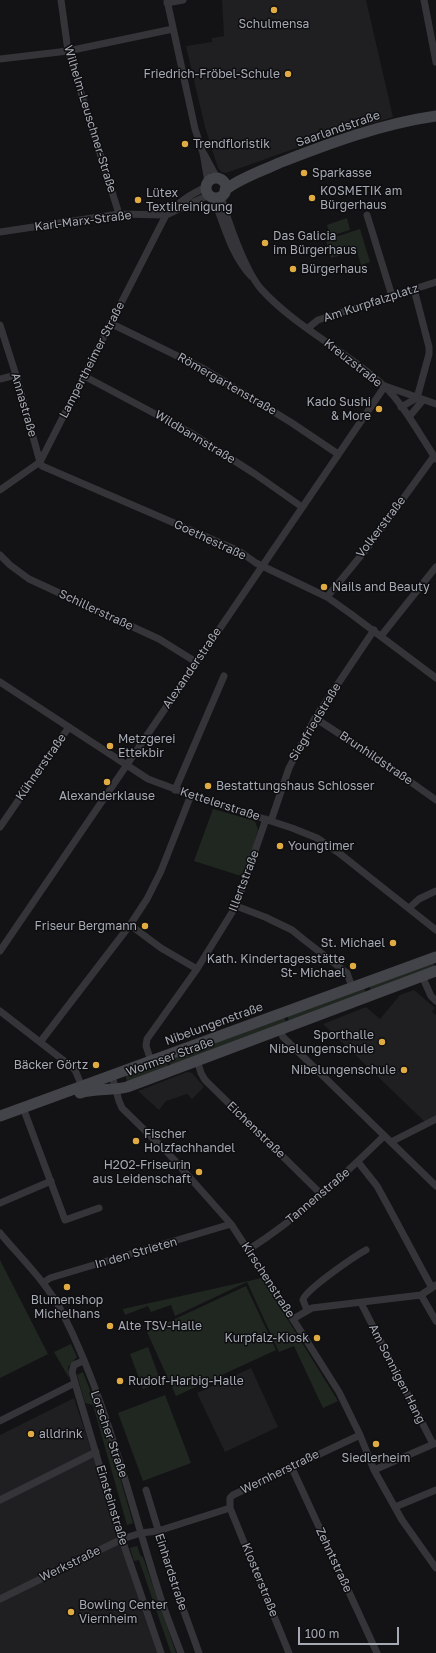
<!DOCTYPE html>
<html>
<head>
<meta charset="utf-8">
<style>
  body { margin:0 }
  #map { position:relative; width:436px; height:1653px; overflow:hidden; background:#131315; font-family:"Golos Text",sans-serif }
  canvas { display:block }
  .scale { position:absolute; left:298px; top:1627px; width:101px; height:18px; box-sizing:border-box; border:2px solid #a6aab4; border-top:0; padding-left:5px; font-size:12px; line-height:14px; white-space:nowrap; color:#a6aab4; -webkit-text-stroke:3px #0e0e10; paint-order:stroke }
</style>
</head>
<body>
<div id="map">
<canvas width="436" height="1653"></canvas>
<div class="scale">100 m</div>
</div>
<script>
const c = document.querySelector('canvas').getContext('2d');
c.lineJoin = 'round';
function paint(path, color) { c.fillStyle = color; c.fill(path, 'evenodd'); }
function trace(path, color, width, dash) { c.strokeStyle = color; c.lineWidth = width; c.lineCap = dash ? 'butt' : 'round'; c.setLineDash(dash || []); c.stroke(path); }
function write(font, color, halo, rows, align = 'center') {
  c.font = font + ' "Golos Text",sans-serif'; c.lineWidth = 3; c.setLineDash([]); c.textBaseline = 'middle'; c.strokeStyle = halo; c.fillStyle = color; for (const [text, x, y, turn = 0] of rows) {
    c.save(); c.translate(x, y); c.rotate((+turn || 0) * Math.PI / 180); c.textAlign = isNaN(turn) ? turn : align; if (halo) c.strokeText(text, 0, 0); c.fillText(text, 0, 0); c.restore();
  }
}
paint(new Path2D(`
  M222 0H366L393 117 322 139 226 173 221 172 218 168 205 127 186 46 212 42V38L224 36Z
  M414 990 435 1008 432 1012 436 1015V1117L425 1122 323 1024 366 1007 380 1019 400 995Z
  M187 1072 192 1073 204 1087 192 1099 187 1094 166 1101 159 1110 138 1091Z
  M251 1368 278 1427 225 1452 197 1393Z
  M74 1398 145 1614 159 1653H0V1435Z`), '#1f1f22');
paint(new Path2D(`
  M347 218 350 230 330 236 327 225Z
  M360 229 370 262 361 265 357 251 331 258 326 240Z
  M213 809 255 821 258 830 245 875H238L194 861Z
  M432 960 435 967 372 993 368 983Z
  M363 985 367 996 290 1024 286 1013Z
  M283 1014 287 1025 171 1068 167 1057Z
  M165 1058 169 1069 128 1084 125 1075Z
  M0 1260 48 1354 0 1378Z
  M262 1278 338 1401 323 1408 294 1346 279 1352 247 1282 175 1316 171 1305 151 1312 148 1306 125 1315 123 1309Z
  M246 1286 276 1350 176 1396 147 1332Z
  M71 1344 77 1357 68 1367 69 1378 54 1352Z
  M148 1347 161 1382 143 1389 130 1354Z
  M83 1372 108 1436 133 1523 127 1525 93 1405 85 1403 77 1375Z
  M165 1395 191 1463 143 1481 118 1413Z
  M137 1546 141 1557 142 1556 144 1560 176 1653H171L139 1560 134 1561 130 1548Z`), '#202721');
trace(new Path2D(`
  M61 0 68 51 119 214
  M167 0 195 129 203 153 208 182
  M424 0 436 62
  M167 3 183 0
  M0 59 68 51 173 29
  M204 154 217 178
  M221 196C227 219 246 273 262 290 296 327 346 351 383 385 403 403 421 437 436 459
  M213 197C224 224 231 255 251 276
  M367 215 392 296
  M0 232 119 214 166 215 209 195
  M414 289 429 347V354L417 398
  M110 323 204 369 292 423 338 454
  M0 325 16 375 40 462 42 466 239 551 256 563 327 597 351 614 436 678
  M308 328 318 320 436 282
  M84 376 191 433 255 474 302 507
  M0 379 16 375
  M385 386 436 404
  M401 407 417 398
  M409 417 423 400
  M0 490 40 462 166 215C178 202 190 195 206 187
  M0 555 10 565 29 579 159 639 196 662
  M327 597 368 547 434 456
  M381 636 436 567
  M0 682 148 779 191 795 292 828 317 838 339 853 436 930
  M315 718 387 765 436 800
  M175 790 224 676
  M271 821 289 768 315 718 374 630
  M0 827 69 727
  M236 906 265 917 292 930 303 939 347 973 352 987
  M409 908 419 899 436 891
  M130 925 161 948 197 969
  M0 951 385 386
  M422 976 431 996 436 1001
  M0 1011 72 1067 75 1070 83 1089
  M280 1029 283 1037 436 1186
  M41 1041 130 925 147 899 161 871 191 795
  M197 1060 201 1073 205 1080 322 1195
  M151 1061 146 1046 147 1039 197 969 236 906 266 819
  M112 1076 119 1101 122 1108 168 1153 231 1224 298 1327 339 1392 360 1435 374 1470 402 1520 436 1568
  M25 1113 65 1220 99 1208
  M391 1142 436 1119
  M358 1162 377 1186 388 1206 432 1288
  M0 1203 51 1181
  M0 1233C21 1258 47 1283 62 1312 108 1402 130 1503 161 1599 167 1617 174 1635 181 1653
  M248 1250C298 1218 342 1177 384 1136
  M43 1283 50 1278 231 1224
  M421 1295 436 1321
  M361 1303 433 1444
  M307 1310 303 1300C305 1290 355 1256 366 1250
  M293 1319 312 1308 421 1295 436 1285
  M83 1361 74 1365 72 1372 75 1383 118 1528 161 1653
  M0 1421 75 1383
  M291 1466 377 1653
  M374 1470 436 1443
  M146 1490 178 1595 199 1653
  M0 1500 96 1452
  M395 1507 436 1490
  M230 1508 289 1653
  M0 1599 122 1539 141 1533 158 1531 230 1508V1498L233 1495 360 1435`), '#353539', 7);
trace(new Path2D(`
  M206 188a10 10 0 1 1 20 0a10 10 0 1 1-20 0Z
  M225 190C240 178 262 171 279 163 330 143 381 124 436 116
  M80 1093C95 1088 111 1091 127 1087L436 971
  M0 1116 436 957`), '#434449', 11);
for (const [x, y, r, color] of [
  [274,10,4,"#e0ab40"],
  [288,74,4,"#e0ab40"],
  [185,144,4,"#e0ab40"],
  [304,173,4,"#e0ab40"],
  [312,198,4,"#e0ab40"],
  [138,200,4,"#e0ab40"],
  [265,243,4,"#e0ab40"],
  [293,269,4,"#e0ab40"],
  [379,409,4,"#e0ab40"],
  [324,587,4,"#e0ab40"],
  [110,746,4,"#e0ab40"],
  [107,782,4,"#e0ab40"],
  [208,786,4,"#e0ab40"],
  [280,846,4,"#e0ab40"],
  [145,926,4,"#e0ab40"],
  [393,943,4,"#e0ab40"],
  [353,966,4,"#e0ab40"],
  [382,1042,4,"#e0ab40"],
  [96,1065,4,"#e0ab40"],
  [404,1070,4,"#e0ab40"],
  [136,1141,4,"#e0ab40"],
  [199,1172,4,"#e0ab40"],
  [67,1287,4,"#e0ab40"],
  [110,1326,4,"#e0ab40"],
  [317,1338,4,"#e0ab40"],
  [120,1381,4,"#e0ab40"],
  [31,1434,4,"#e0ab40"],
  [376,1444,4,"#e0ab40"],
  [71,1612,4,"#e0ab40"]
]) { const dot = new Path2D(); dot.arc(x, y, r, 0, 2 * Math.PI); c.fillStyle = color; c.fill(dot); trace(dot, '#0e0e10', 1.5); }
write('12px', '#a6aab4', '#0e0e10', [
  ["Schulmensa",274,24,"center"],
  ["Friedrich-Fröbel-Schule",280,74,"right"],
  ["Trendfloristik",193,144],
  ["Sparkasse",312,173],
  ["KOSMETIK am",320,191],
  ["Bürgerhaus",320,205],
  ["Lütex",146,193],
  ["Textilreinigung",146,207],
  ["Das Galicia",273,236],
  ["im Bürgerhaus",273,250],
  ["Bürgerhaus",301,269],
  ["Kado Sushi",371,402,"right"],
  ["& More",371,416,"right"],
  ["Nails and Beauty",332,587],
  ["Metzgerei",118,739],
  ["Ettekbir",118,753],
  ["Bestattungshaus Schlosser",216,786],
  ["Alexanderklause",107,796,"center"],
  ["Youngtimer",288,846],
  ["Friseur Bergmann",137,926,"right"],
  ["St. Michael",385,943,"right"],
  ["Kath. Kindertagesstätte",345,959,"right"],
  ["St- Michael",345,973,"right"],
  ["Sporthalle",374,1035,"right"],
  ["Nibelungenschule",374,1049,"right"],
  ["Bäcker Görtz",88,1065,"right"],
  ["Nibelungenschule",396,1070,"right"],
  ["Fischer",144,1134],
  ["Holzfachhandel",144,1148],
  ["H2O2-Friseurin",191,1165,"right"],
  ["aus Leidenschaft",191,1179,"right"],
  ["Blumenshop",67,1300,"center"],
  ["Michelhans",67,1314,"center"],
  ["Alte TSV-Halle",118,1326],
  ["Kurpfalz-Kiosk",309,1338,"right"],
  ["Rudolf-Harbig-Halle",128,1381],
  ["alldrink",39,1434],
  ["Siedlerheim",376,1458,"center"],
  ["Bowling Center",79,1605],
  ["Viernheim",79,1619]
], 'left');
write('12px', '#a6aab4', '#0e0e10', [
  ["Wilhelm-Leuschner-Straße",90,119,73],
  ["Saarlandstraße",338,129,-19],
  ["Karl-Marx-Straße",83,221,-7],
  ["Am Kurpfalzplatz",371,303,-18],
  ["Lampertheimer Straße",92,360,-63],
  ["Kreuzstraße",353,363,38],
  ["Römergartenstraße",227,384,30],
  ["Annastraße",24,405,74],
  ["Wildbannstraße",195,437,31],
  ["Volkerstraße",381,527,-53],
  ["Goethestraße",210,540,25],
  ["Schillerstraße",96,610,25],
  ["Alexanderstraße",192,668,-56],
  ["Siegfriedstraße",315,722,-59],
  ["Brunhildstraße",376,758,34],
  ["Kühnerstraße",41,767,-55],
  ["Kettelerstraße",220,804,18],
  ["Illertstraße",244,881,-69],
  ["Nibelungenstraße",214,1024,-20],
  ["Wormser Straße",170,1057,-20],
  ["Eichenstraße",256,1130,44],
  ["Tannenstraße",318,1196,-40],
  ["In den Strieten",136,1253,-16],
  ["Kirschenstraße",268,1280,57],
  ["Am Sonnigen Hang",397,1374,63],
  ["Lorscher Straße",109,1434,71],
  ["Wernherstraße",280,1472,-26],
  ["Einsteinstraße",112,1505,73],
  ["Zehntstraße",334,1560,65],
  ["Werkstraße",70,1564,-26],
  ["Einhardstraße",171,1572,72],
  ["Klosterstraße",260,1580,68]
]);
</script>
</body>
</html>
